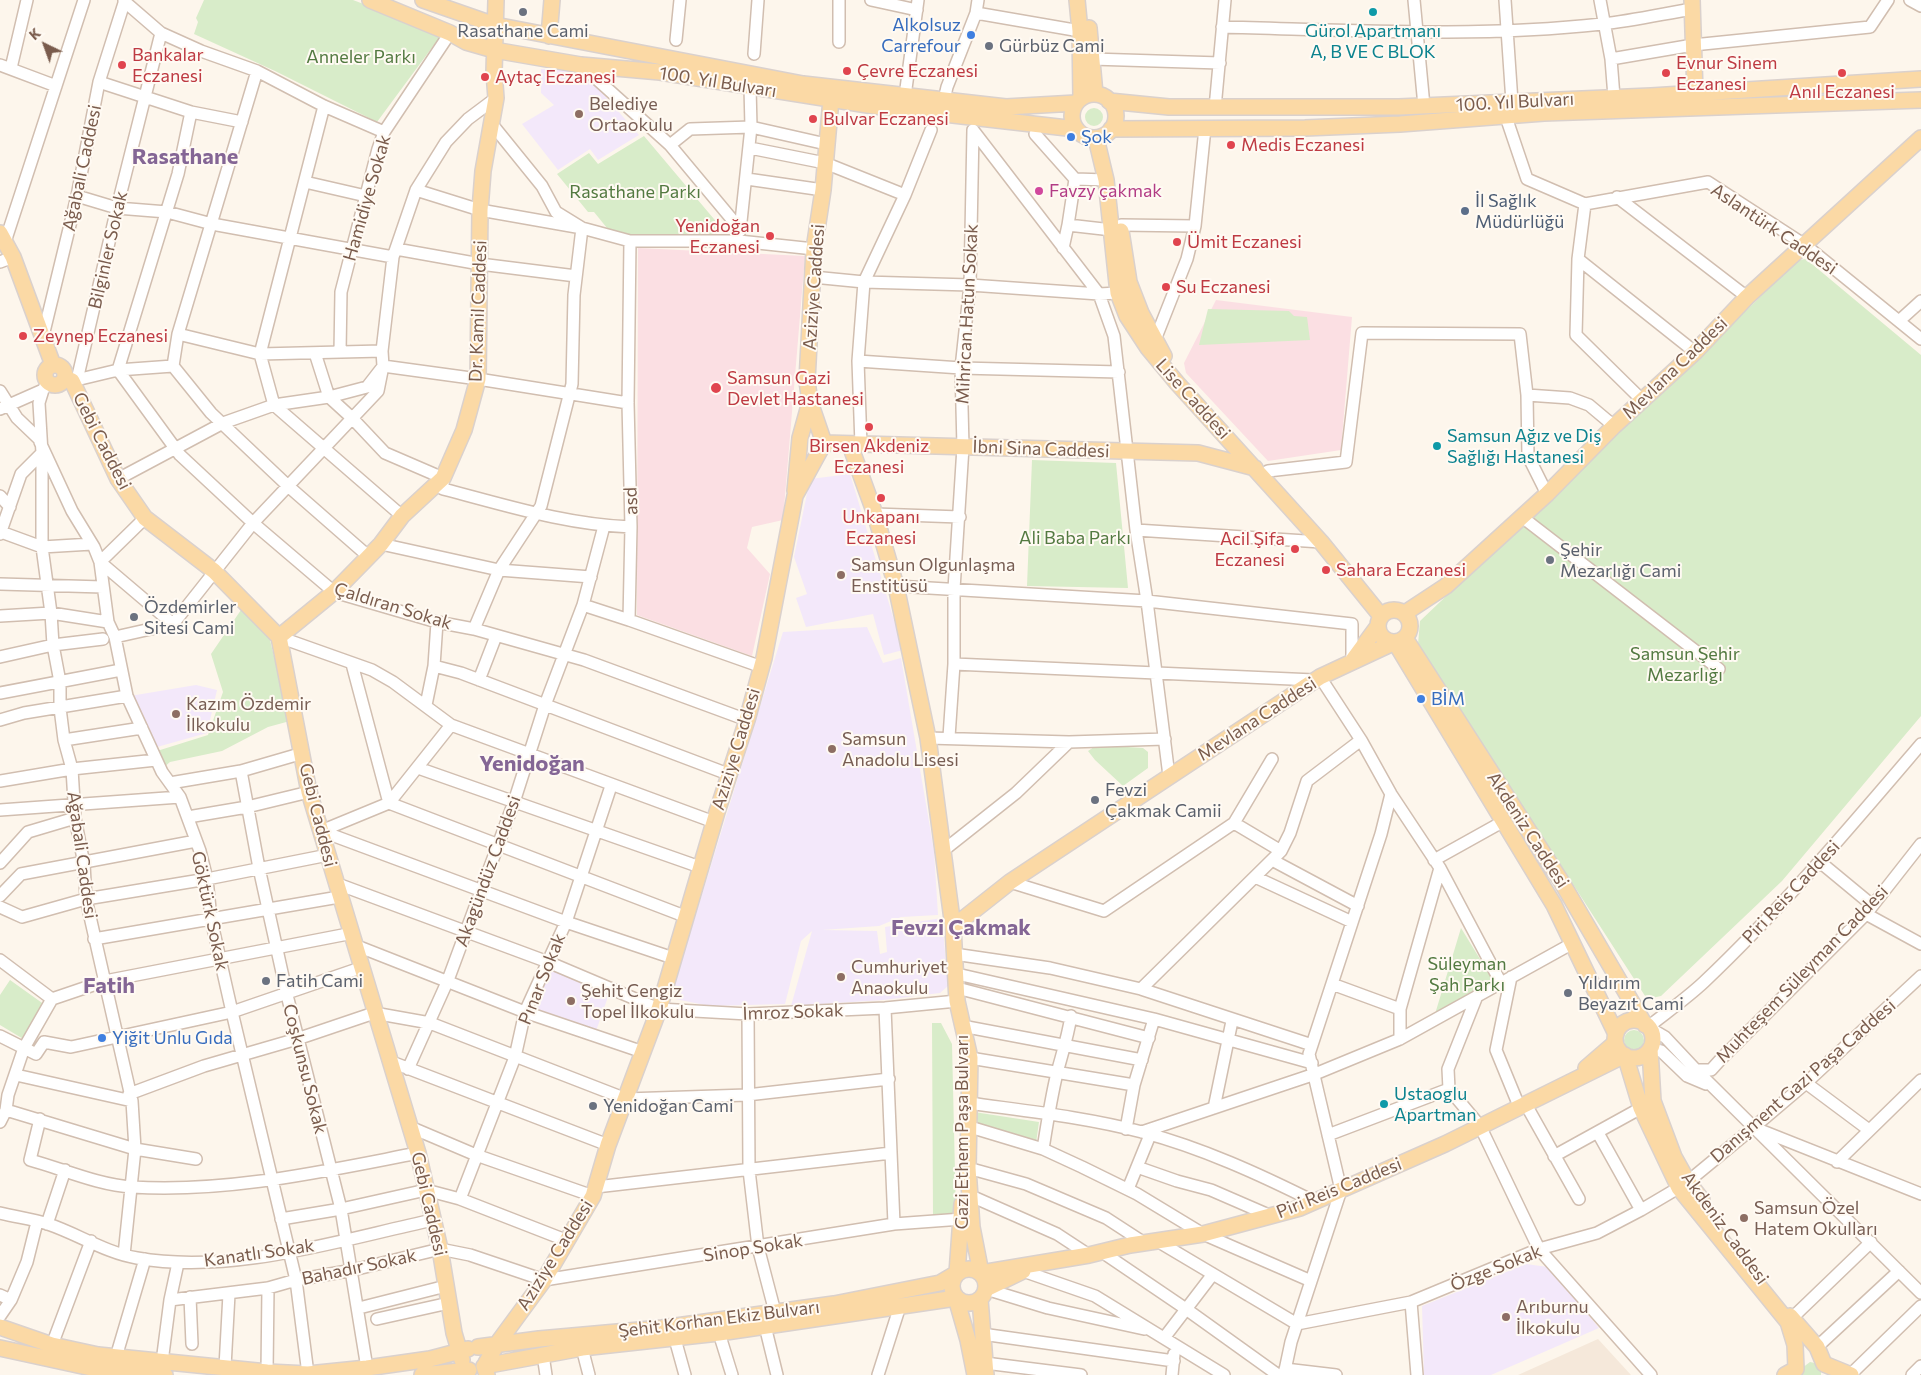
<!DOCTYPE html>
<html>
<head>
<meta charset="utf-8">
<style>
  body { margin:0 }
  #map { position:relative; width:1921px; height:1375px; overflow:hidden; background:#fdf6ec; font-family:Commissioner,sans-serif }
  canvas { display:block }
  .north { position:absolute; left:20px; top:20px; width:50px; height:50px; -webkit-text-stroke:4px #fffaf3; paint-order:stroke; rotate:318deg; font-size:14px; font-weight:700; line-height:20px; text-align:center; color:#7a5c4d }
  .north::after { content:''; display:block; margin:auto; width:18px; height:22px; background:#7a5c4d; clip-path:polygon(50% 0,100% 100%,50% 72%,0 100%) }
</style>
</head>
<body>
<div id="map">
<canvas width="1921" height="1375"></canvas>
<div class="north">K</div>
</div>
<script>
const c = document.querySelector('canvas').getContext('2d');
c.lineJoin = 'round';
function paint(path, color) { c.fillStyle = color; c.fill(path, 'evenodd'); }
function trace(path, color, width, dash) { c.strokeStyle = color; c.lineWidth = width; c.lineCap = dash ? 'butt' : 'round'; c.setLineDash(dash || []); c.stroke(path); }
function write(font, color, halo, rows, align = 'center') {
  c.font = font + ' Commissioner,sans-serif'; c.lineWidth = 4; c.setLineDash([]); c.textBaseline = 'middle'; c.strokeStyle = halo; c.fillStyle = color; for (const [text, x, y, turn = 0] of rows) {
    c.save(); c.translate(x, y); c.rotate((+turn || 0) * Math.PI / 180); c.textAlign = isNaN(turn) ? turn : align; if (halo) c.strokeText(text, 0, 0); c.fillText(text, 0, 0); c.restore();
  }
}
paint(new Path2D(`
  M1598 1339 1631 1375H1518Z`), '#f5e8da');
paint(new Path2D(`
  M541 69 583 71 639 135 598 160 590 149 558 170 522 124 554 105 541 93Z
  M850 474 903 650 884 655 873 614 806 627 796 598 807 594 794 557 810 479Z
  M867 627 883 663 901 658 934 851 938 915 901 917 879 926 822 930 877 931 880 954 887 952 885 927 942 918 948 986 940 993 883 1000 791 1006 812 931 801 941 785 1004 710 1006 670 998 783 632Z
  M196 685 217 690 207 733 157 747 130 696Z
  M548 967 609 994 596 1031 532 1008Z
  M1526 1264 1548 1267 1599 1328 1491 1375H1424L1422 1306Z`), '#f3e8fa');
paint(new Path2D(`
  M638 248 805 256 783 520 752 527 747 548 770 574 752 656 637 615Z
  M1216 300 1352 317 1341 450 1268 461 1186 373 1184 363Z`), '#fbdfe3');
paint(new Path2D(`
  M204 0H353L442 34 377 122 275 71 194 34 198 22 196 18Z
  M1085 117a9 9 0 1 1 18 0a9 9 0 1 1-18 0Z
  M644 136 719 225 715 237 627 236 607 228 594 212H588L557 174 589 153 598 164Z
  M1806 259 1921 355V716L1782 881 1661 996 1647 999 1418 644 1420 621 1799 260Z
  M1208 309 1289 311 1294 316 1307 317 1310 340 1199 345Z
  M1032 460 1116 463 1128 588 1027 586Z
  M243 607 269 636 290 721 268 727 222 751 170 762 163 768 157 751 208 735 223 692 211 654Z
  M1097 745 1143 748 1148 752V768L1123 786 1095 760 1088 751Z
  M1461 928 1491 977 1490 984 1435 1014Z
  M10 980 45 1005 25 1040 0 1025V995Z
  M932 1023H941L952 1044 956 1216 933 1217Z
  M1624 1040a10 10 0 1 1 20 0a10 10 0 1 1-20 0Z
  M974 1112 1039 1122 1036 1143 975 1124Z
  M1810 1362C1817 1363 1822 1368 1821 1375H1801L1802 1368Z`), '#d8ecc9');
const minor = new Path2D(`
  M871 0 917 10
  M1414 0 1424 106
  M1505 0 1512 102
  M1600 0 1611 59 1614 97
  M1910 0 1921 6
  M124 1 161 33 201 51 257 71 324 106 384 132
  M976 13 1080 31
  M1222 27C1348 30 1476 38 1602 24 1632 21 1662 14 1692 9
  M676 40 680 0
  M839 42V0
  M754 54 758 0
  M1092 59 1220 63
  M1611 59 1693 45 1870 27 1888 0
  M0 65 56 86
  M581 65 670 145 740 229
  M11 68 27 0
  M99 82 191 112 242 122
  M905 96 918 0
  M944 100 947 87 976 13 978 0
  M324 106 260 354 274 405 402 516
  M1215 108 1225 0
  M1506 117 1527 179 1585 204 1708 182 1805 245 1921 339
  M973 130 1099 294 1118 293
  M1035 134 1075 179 1106 180
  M670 145 690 129 751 127 826 144
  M750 148 825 163 905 195
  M747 179 823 190
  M305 182 366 196
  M416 190 480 210 582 228 630 241H739L814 249
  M77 196 117 208 167 212 212 224 393 257
  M1617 197 1747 297
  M1585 204 1578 259 1576 335 1642 400
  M1068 225 1075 179
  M1121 225 1195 226
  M740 231 751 127 750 87
  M630 241 628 403 631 527 629 620 762 667
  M5 242 84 0
  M1063 248 1068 225 1112 230
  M396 249 480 264 576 276
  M1578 259 1695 352
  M0 262 13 257
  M813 277 864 282 970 285 1099 294 1114 336 1136 530 1147 601 1169 776
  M1899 321 1921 301
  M178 334 260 354 382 351 383 366 478 379 628 403
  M43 336 77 196 99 82 125 0
  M1155 340 1187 259 1195 226 1205 128
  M382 351 393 257 416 190 446 142 468 119 496 98
  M340 352 341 292 378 149 384 132 450 33
  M315 353 329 397 352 418 385 453 443 478V489C505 505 567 525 631 527
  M858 361 961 368 1119 372
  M173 366 178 334 257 71
  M173 366 211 413 288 486 368 556
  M118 370 180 455 253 523 334 592 437 622 474 629 584 660 747 720
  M118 370 178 174 191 112
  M77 380 117 208 161 33
  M72 381 118 370 173 366
  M0 391 17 418 40 440
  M1527 395 1570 398 1589 405 1614 426
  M0 409 43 390 48 382
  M40 442 72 511 94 547 100 562 108 622 115 637 127 696 162 772 180 797 200 851 207 879 211 919 232 1012 296 1280 308 1374
  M861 445 858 361 864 282 905 195 931 130
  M42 453V547L51 613 53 645 60 682V708L64 740 72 769 75 818 84 864 86 899 132 1101 135 1149 124 1255
  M1268 471 1346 462 1362 333 1520 334 1527 395 1528 456 1547 494
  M118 479 223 423 274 405 329 397 367 387 381 369
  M0 496 10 507
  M875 514 960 517
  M1522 517 1719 669
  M145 518 100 562 173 624
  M1136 530 1321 542
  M1 532 42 547 92 544
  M0 534 21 474 42 453 39 403 43 390
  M381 544 499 570 591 577
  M0 584 103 587
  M896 586 1147 601 1352 624V661
  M583 605 629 620
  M0 616 51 613 108 622
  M437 622 434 666 461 673 728 774
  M474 629 499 570 541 506 572 384 574 295 582 228 556 212 542 186 491 123
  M115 637 173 624 253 523 378 391 383 366
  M279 637 372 670 393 682 451 725 714 822
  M0 657 53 645 103 639
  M352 664 389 803 687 917
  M954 664 1314 680
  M1320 677 1361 740 1391 794 1440 868 1501 983
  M479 680 496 636
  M0 693 121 670
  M426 705 434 666
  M0 720 24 713 127 696
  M949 737 954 664V589L963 447 961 368 970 285 973 130
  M928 738 1069 742 1165 739
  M64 740 142 728
  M1921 744C1851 826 1782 908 1704 982 1687 998 1667 1012 1648 1027L1665 1037 1696 1070 1921 1293
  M418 768 700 867
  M241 771 259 868 287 995 341 1209 367 1368
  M0 781 72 769 156 760
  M170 783 241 771 303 753
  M0 810 180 797
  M188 817 247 807 309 792
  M1234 823 1281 851
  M321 831 566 922 673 958
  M321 831 389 803 451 725
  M944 850 1016 793 1069 742
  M1272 860 1358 906
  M1434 860 1504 821
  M1820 862 1872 905
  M0 863 28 832 75 818
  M1255 877 1352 922
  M1010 882 1104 911 1234 823 1272 759
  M335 883 548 962 659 1009 748 1014 885 1008 957 1001
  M0 896 21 874 196 841
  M0 907 22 917 86 899 207 879 328 855
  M1866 914 1921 944
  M94 939 339 897
  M357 946 525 1012 643 1052
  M954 954 1050 968 1141 989 1312 1045
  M0 960 52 999
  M957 974 1154 1019 1312 1063
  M1511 977 1496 1050 1519 1106
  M1332 984 1400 1009
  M957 988 1149 1038
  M1141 989 1281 851 1290 833 1307 781 1361 740
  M1477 996 1448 1069 1449 1089 1480 1126 1539 1249 1651 1375
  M885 1008 894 1224
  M748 1014 749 1170 758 1247 775 1312
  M962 1026 1142 1060
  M0 1036 36 1054 44 1042 71 1047 232 1012 363 967
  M1400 1039V1009L1440 868
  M1650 1049 1661 1051 1687 1076 1706 1084
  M970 1058 1134 1085
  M389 1061 608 1145
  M408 1069 448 980 514 802 545 705 583 605 604 526
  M1696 1070H1711L1721 1059 1866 914 1921 844
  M16 1075 132 1101
  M1806 1083 1869 1130
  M129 1094 204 1066 297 1039 374 1013 430 1023 626 1099 747 1095 889 1079
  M969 1103C1026 1111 1085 1117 1142 1132 1202 1148 1259 1174 1315 1202
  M1525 1103 1579 1199
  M1214 1108 1232 1021
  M6 1110 135 1149 196 1159
  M40 1119 30 1160C63 1169 98 1185 132 1187 228 1193 324 1171 418 1153
  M0 1122 6 1110 8 1095 24 1048 52 999 105 981 353 933
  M410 1127 476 1155 593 1196
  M970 1127 1043 1149 1082 1167 1137 1194 1203 1234 1311 1281
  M1126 1129 1134 1085 1154 1019
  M1760 1130 1921 1194
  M1142 1132 1315 1074 1400 1039 1573 943
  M1598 1133 1641 1210
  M1328 1135 1449 1089
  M1043 1149C1047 1124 1051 1098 1057 1073 1062 1054 1068 1036 1071 1016
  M1554 1156 1641 1108
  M1837 1162 1921 1080
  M1137 1167 1177 1181 1211 1190 1271 1216
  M968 1168 1026 1184 1106 1218 1146 1244
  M596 1187 891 1153
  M1128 1189 1150 1135
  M971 1196 1057 1234 1089 1255
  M460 1199 515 1057 525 1012 566 922 611 786
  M0 1213C16 1217 33 1219 48 1224 78 1234 106 1253 137 1258 233 1275 339 1240 433 1220
  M281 1219 341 1209 426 1190 460 1199 568 1241
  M47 1224 65 1170
  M1159 1242 1297 1324 1411 1302 1539 1249 1597 1233 1641 1210 1685 1184 1754 1127 1806 1083 1921 976
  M1102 1252 1186 1309 1278 1375
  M1023 1271 1095 1296 1224 1375
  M986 1289 1048 1308 1144 1329
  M0 1295 11 1300 0 1316
  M190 1297 192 1344
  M11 1300 27 1262 37 1222
  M170 1300 268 1288 296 1280 353 1270 440 1249 470 1255 544 1280 894 1224 962 1219
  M1411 1302 1417 1375
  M359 1308 446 1286
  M1792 1318 1871 1242
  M377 1319 449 1303
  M765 1326 777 1375
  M719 1333 732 1375
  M982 1334 1174 1361
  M1164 1338 1213 1274
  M675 1339 685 1375
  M52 1345 91 1241
  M1817 1347 1899 1271
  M582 1348 589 1375
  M543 1355 546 1375
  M116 1357 145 1259
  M162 1362 170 1300 178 1263
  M985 1363 1081 1375
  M225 1367 229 1294
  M1285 1369 1336 1375
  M267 1372 268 1288
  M878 1375 900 1306
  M1172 1375 1174 1354
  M1284 1375 1291 1342 1341 1190 1309 1054 1381 834 1391 794
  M1850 1375 1921 1306
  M1912 1375 1921 1366`);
const major = new Path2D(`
  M370 0 450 33 466 42 494 50 581 65 660 72 874 106 1076 129
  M423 0 495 25 803 84 1006 107 1076 103
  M1077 0 1080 31 1081 98
  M1692 0 1695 93
  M1089 28 1095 94
  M549 36 552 0
  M1072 116a22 22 0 1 1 44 0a22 22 0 1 1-44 0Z
  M1109 101 1169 107H1399L1651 96 1921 79
  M1111 129 1305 128 1400 124 1544 113 1921 100
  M1096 138 1106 180 1118 293 1127 316 1148 348 1177 383 1321 542 1381 616
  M1121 231 1129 282 1141 313 1164 356
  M0 233 13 257 53 365
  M45 375a10 10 0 1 1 20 0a10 10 0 1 1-20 0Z
  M65 378 72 381 118 479 145 518 214 571 279 637 309 792 418 1153 440 1249 454 1333 462 1360
  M824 443 1198 453 1255 468
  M850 445 875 514 896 586 928 738 953 927 957 1001 970 1058 968 1168 972 1227 981 1273 1089 1255 1130 1245 1203 1234 1300 1208 1445 1144 1625 1055 1641 1108 1679 1188 1788 1322 1795 1345 1796 1369 1785 1375
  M795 491 800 438 810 402
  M1378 626a16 16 0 1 1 32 0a16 16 0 1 1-32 0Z
  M1405 613 1446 586 1547 494 1614 426 1695 352 1747 297 1921 138
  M279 637 334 592 381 544 402 516 443 478 464 430 478 379 480 210 483 171 496 98 494 72 496 0
  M1405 638 1561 881 1645 1025
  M1353 660 1378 626
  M953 927 1010 882 1320 677 1395 642 1554 905 1616 1034
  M1615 1039a19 19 0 1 1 38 0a19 19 0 1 1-38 0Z
  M1650 1049 1653 1101 1674 1157 1688 1182 1702 1200
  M1586 1068 1615 1043
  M952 1286a17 17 0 1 1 34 0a17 17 0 1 1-34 0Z
  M986 1289 1023 1271
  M980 1299 986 1375
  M1790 1316 1817 1347 1824 1364 1851 1375
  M0 1327 52 1345 98 1355 267 1372 308 1374 367 1368 430 1359 468 1349
  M478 1347 539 1339 662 1328 834 1304 940 1283 957 1273 962 1204
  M0 1348 101 1370 165 1375
  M486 1363 497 1344 544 1280 593 1196 608 1145 659 1009 717 812 747 720 764 658 795 496 824 443 810 402 807 381 814 249 823 190 831 99
  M422 1375 469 1370
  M487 1375 484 1366 582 1348 719 1333 956 1298 968 1340 975 1375`);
trace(minor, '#d1beb0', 14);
trace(major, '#dad1cd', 18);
trace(minor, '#fff', 11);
trace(major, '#fbd9a5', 15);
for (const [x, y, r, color] of [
  [523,12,5,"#6b7280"],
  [1373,12,5,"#0f9aa8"],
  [971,35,5,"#3f7fe0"],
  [989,46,5,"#6b7280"],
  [122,65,5,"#e0444e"],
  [847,71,5,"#e0444e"],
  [1666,73,5,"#e0444e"],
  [1842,73,5,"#e0444e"],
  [485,77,5,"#e0444e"],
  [579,114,5,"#8d6e63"],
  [813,119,5,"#e0444e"],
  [1071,137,5,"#3f7fe0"],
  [1231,145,5,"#e0444e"],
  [1039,191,5,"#d1479c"],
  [1465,211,5,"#5c6f8a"],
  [770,236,5,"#e0444e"],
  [1177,242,5,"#e0444e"],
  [1166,287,5,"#e0444e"],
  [23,336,5,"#e0444e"],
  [716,388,6,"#e0444e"],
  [869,427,5,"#e0444e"],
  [1437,446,5,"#0f9aa8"],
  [881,498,5,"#e0444e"],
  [1295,549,5,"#e0444e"],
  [1550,560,5,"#6b7280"],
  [1326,570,5,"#e0444e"],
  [841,575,5,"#8d6e63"],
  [134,617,5,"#6b7280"],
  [1421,699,5,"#3f7fe0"],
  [176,714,5,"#8d6e63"],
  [832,749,5,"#8d6e63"],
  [1095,800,5,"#6b7280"],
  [841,977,5,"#8d6e63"],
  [266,981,5,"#6b7280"],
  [1568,993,5,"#6b7280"],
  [571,1001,5,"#8d6e63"],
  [102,1038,5,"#3f7fe0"],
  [1384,1104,5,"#0f9aa8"],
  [593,1106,5,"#6b7280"],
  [1744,1218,5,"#8d6e63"],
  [1506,1317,5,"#8d6e63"]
]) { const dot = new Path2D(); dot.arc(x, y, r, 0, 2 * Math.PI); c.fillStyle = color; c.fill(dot); trace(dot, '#fffaf3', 2); }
write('18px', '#366cbe', '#fffaf3', [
  ["Alkolsuz",961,25,"right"],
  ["Carrefour",961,46,"right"],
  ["Şok",1081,137],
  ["BİM",1431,699],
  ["Yiğit Unlu Gıda",112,1038]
], 'left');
write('18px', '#5b616d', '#fffaf3', [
  ["Rasathane Cami",523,31,"center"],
  ["Gürbüz Cami",999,46],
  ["Şehir",1560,550],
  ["Mezarlığı Cami",1560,571],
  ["Özdemirler",144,607],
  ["Sitesi Cami",144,628],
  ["Fevzi",1105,790],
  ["Çakmak Camii",1105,811],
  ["Fatih Cami",276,981],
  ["Yıldırım",1578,983],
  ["Beyazıt Cami",1578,1004],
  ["Yenidoğan Cami",603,1106]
], 'left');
write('18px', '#0d838f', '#fffaf3', [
  ["Gürol Apartmanı",1373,31,"center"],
  ["A, B VE C BLOK",1373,52,"center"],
  ["Samsun Ağız ve Diş",1447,436],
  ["Sağlığı Hastanesi",1447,457],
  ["Ustaoglu",1394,1094],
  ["Apartman",1394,1115]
], 'left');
write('18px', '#be3a42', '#fffaf3', [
  ["Bankalar",132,55],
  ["Eczanesi",132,76],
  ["Evnur Sinem",1676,63],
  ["Eczanesi",1676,84],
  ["Çevre Eczanesi",857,71],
  ["Aytaç Eczanesi",495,77],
  ["Anıl Eczanesi",1842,92,"center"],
  ["Bulvar Eczanesi",823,119],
  ["Medis Eczanesi",1241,145],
  ["Yenidoğan",760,226,"right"],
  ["Eczanesi",760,247,"right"],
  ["Ümit Eczanesi",1187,242],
  ["Su Eczanesi",1176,287],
  ["Zeynep Eczanesi",33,336],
  ["Samsun Gazi",727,378],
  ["Devlet Hastanesi",727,399],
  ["Birsen Akdeniz",869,446,"center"],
  ["Eczanesi",869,467,"center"],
  ["Unkapanı",881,517,"center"],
  ["Eczanesi",881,538,"center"],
  ["Acil Şifa",1285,539,"right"],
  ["Eczanesi",1285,560,"right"],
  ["Sahara Eczanesi",1336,570]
], 'left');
write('18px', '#537a41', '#fffaf3', [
  ["Anneler Parkı",361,57],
  ["Rasathane Parkı",635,192],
  ["Ali Baba Parkı",1075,538],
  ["Samsun Şehir",1685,654],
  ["Mezarlığı",1685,675],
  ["Süleyman",1467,964],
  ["Şah Parkı",1467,985]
]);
write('18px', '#7a5c4d', '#fffaf3', [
  ["100. Yıl Bulvarı",718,82,9],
  ["100. Yıl Bulvarı",1515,102,-3],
  ["Ağabali Caddesi",82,168,-78],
  ["Hamidiye Sokak",367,198,-74],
  ["Aslantürk Caddesi",1774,229,34],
  ["Bilginler Sokak",108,250,-77],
  ["Aziziye Caddesi",814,287,-86],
  ["Dr. Kamil Caddesi",478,311,-88],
  ["Mihrican Hatun Sokak",967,314,-87],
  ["Mevlana Caddesi",1675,368,-44],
  ["Lise Caddesi",1193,399,48],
  ["Gebi Caddesi",102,441,63],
  ["İbni Sina Caddesi",1041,449,2],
  ["asd",631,501,-92],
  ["Çaldıran Sokak",393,606,17],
  ["Mevlana Caddesi",1257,719,-33],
  ["Aziziye Caddesi",736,749,-73],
  ["Gebi Caddesi",318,815,76],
  ["Akdeniz Caddesi",1528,830,57],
  ["Ağabali Caddesi",82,855,82],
  ["Akagündüz Caddesi",488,871,-70],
  ["Piri Reis Caddesi",1791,892,-47],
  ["Göktürk Sokak",210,911,78],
  ["Muhteşem Süleyman Caddesi",1802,974,-46],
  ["Pınar Sokak",542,979,-68],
  ["İmroz Sokak",793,1012,-2],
  ["Coşkunsu Sokak",305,1069,76],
  ["Danışment Gazi Paşa Caddesi",1803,1081,-41],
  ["Gazi Ethem Paşa Bulvarı",962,1132,-90],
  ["Piri Reis Caddesi",1339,1188,-22],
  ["Gebi Caddesi",429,1204,77],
  ["Akdeniz Caddesi",1725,1228,54],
  ["Sinop Sokak",753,1248,-9],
  ["Kanatlı Sokak",259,1253,-8],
  ["Aziziye Caddesi",555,1255,-58],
  ["Bahadır Sokak",359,1267,-12],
  ["Özge Sokak",1496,1268,-22],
  ["Şehit Korhan Ekiz Bulvarı",719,1319,-7]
]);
write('18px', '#785e54', '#fffaf3', [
  ["Belediye",589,104],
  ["Ortaokulu",589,125],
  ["Samsun Olgunlaşma",851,565],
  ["Enstitüsü",851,586],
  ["Kazım Özdemir",186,704],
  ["İlkokulu",186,725],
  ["Samsun",842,739],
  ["Anadolu Lisesi",842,760],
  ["Cumhuriyet",851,967],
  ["Anaokulu",851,988],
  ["Şehit Cengiz",581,991],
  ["Topel İlkokulu",581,1012],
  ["Samsun Özel",1754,1208],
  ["Hatem Okulları",1754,1229],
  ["Arıburnu",1516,1307],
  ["İlkokulu",1516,1328]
], 'left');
write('18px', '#b23c85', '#fffaf3', [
  ["Favzy çakmak",1049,191]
], 'left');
write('18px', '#4e5e75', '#fffaf3', [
  ["İl Sağlık",1475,201],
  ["Müdürlüğü",1475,222]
], 'left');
write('bold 22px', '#846695', '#fffaf3', [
  ["Rasathane",185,157],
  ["Yenidoğan",532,764],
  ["Fevzi Çakmak",961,928],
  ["Fatih",109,986]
]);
</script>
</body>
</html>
